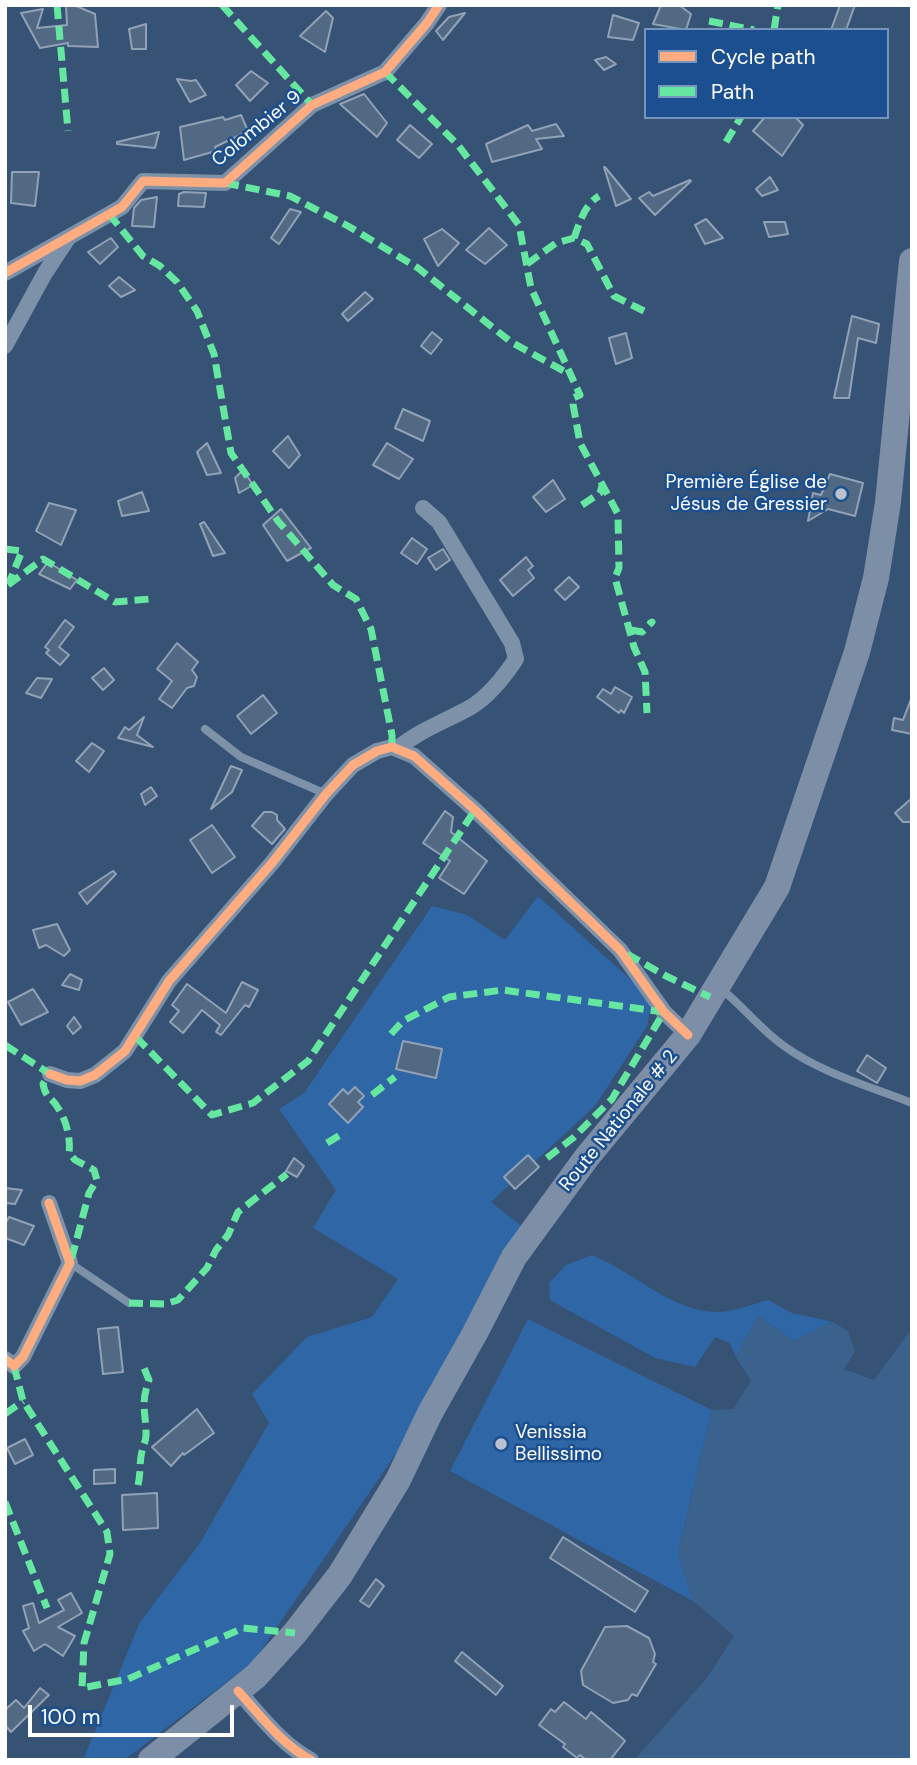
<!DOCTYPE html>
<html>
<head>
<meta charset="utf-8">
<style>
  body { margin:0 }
  #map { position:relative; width:917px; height:1765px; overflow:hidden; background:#365274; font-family:"DM Sans",sans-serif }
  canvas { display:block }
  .frame { position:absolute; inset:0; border:7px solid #fff; pointer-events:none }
  .legend { position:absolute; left:644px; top:28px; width:245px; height:91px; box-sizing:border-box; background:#1b4f8f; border:2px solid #7695bc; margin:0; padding:9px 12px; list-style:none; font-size:21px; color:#fff }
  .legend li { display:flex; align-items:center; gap:14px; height:35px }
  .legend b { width:35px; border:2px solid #7695bc }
  .scale { position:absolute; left:28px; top:1705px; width:206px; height:32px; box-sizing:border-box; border:4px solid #fff; border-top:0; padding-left:9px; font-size:21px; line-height:24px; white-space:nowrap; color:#fff; -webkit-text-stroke:5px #1b4f8f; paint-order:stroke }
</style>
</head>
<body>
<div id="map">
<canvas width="917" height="1765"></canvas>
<div class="frame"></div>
<ul class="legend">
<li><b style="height:9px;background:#ffac80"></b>Cycle path</li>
<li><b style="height:9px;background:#66e7a1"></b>Path</li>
</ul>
<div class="scale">100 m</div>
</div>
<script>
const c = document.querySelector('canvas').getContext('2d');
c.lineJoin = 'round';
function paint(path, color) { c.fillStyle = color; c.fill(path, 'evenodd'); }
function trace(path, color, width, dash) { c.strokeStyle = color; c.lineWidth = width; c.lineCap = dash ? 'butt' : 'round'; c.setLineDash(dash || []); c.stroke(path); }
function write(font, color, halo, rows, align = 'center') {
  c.font = font + ' "DM Sans",sans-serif'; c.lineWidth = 5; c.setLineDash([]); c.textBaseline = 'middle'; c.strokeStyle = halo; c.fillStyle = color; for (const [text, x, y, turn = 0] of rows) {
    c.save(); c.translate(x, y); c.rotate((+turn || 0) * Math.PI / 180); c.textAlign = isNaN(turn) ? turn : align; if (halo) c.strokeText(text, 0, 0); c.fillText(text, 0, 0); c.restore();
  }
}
paint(new Path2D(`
  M538 896 652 999 647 1026 595 1106 491 1202 524 1228 417 1423 253 1662 124 1760H83L140 1622 200 1543 269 1423 252 1394 307 1337 372 1317 398 1279 313 1228 336 1190 279 1109 304 1093 432 906 467 915 505 940Z
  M592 1255C633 1271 674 1314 720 1312 736 1311 753 1304 768 1300L792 1313 833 1322 794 1341 758 1316 736 1357 730 1343 715 1337 695 1367 655 1358 550 1300 549 1283 566 1265Z
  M528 1319 712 1410 678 1553 693 1601 450 1471Z`), '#2f66a5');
paint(new Path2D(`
  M758 1316 794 1341 833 1322 848 1331 855 1352 844 1369 874 1380 912 1328V1760H634L707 1678 734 1636 693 1601 678 1554 712 1410 733 1409 751 1381 736 1357Z`), '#3b618d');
const building = new Path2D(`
  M66 5H74L95 14 98 47 68 46V43L40 48 21 13 43 9 37 28 67 25Z
  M661 5H679L691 14 686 30 653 24Z
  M840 5H855L846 30H831Z
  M326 11 333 18 325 52 300 36Z
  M465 13 443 40 436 31 449 17Z
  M613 15 639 23 633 40 608 37Z
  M146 24V49H132L129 29Z
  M606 57 616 64 604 70 595 60Z
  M251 71 268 83 250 101 236 85Z
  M177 79 191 81 196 80 206 95 190 102Z
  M364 94 387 123 377 137 340 104Z
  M241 115 248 131 215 147 216 151 184 160 180 127 223 117 225 120Z
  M765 117H795L803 125 782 156 753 131Z
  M556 124 564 136 536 139 542 149 492 162 486 144 528 125 532 131Z
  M410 125 432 144 419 158 397 140Z
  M159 132 155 148 117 144V142Z
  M604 167H605L631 199 616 206Z
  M12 172H39L35 206 11 203Z
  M770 177 778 190 762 196 756 189Z
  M690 180 691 181 655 215 639 198 649 192 653 196Z
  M184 192 206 193 204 207 178 206 179 194Z
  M157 197 154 227 132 226 134 208 141 200Z
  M290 209 301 212 279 244 271 238Z
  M706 219 723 238 705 244 695 225Z
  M764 222H785L788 234 769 237Z
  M489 228 507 245 485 264 466 250Z
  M442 229 459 243 438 266 424 239Z
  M111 238 118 247 100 264 88 252Z
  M119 277 135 290 121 297 109 286Z
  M365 292 373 299 348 321 342 314Z
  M852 316 879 324 876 343 858 338 849 398H834Z
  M432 332 442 340 431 354 421 346Z
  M626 333 632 358 616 364 609 338Z
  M403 409 430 421 423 441 395 428Z
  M288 436 300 455 289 468 273 451Z
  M207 443 221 473 207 475 197 452Z
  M387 443 413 459 399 479 373 465Z
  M243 470 253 485 239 493 235 478Z
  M830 474 863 483 855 516 828 509 808 521 813 493 821 495Z
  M553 480 565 499 546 512 533 497Z
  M142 492 149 511 122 516 118 501Z
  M49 503 76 510 61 545 36 531Z
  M281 509 311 548 287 561 263 525Z
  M204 522 225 553 213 556 200 524Z
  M412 538 427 549 417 564 401 553Z
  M443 549 450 560 436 570 428 558Z
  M526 557 533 566 528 570 534 578 513 596 500 580Z
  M48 562 77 580 70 589 39 574Z
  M569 577 579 587 565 600 555 590Z
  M65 620 74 627 59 647 69 655 60 665 46 653 49 650 45 647Z
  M177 643 198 662 192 670 197 677 194 686 187 688 172 708 159 699 172 681 157 669Z
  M104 668 114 680 103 690 92 678Z
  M37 678 52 679 41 698 26 693Z
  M615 687 632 697 624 713 621 710 619 713 597 697 603 689 611 694Z
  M263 695 277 713 251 734 237 716Z
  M911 699 912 734 892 730 894 718 903 720Z
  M144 717 137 735 153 747 118 738 125 727 129 730Z
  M92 743 104 751 89 772 76 761Z
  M231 766 242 770 232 792 211 809Z
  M151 787 157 796 145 805 141 794Z
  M912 798V822H903L895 813Z
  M445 811 453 817 451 832 487 861 464 894 439 878 450 861 423 843Z
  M264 812H272L277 815V820L285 829 272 844 252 826Z
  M212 825 235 857 212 873 190 840Z
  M113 871 116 874 87 904 79 893Z
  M57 924 70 950 64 956 46 945 39 948 33 930Z
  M70 974 82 980 79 990 62 985Z
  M242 982 258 990 249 1007 245 1005 221 1035 216 1032 220 1025 202 1010 183 1033 170 1022 179 1011 172 1005 187 984 226 1013Z
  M33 989 48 1012 21 1025 8 1002Z
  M74 1017 81 1027 73 1034 67 1026Z
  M403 1041 442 1049 436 1078 396 1069Z
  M867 1055 886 1068 877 1083 857 1071Z
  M355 1087 364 1096 358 1102 363 1107 348 1123 329 1104 343 1089 348 1094Z
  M528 1155 539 1167 515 1189 504 1177Z
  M294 1158 304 1166 297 1177 286 1171Z
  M5 1188 22 1190 15 1204 5 1203Z
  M9 1217 34 1226 24 1245 5 1238V1224Z
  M118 1327 123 1372 103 1374 98 1329Z
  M197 1409 214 1433 184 1455 183 1453 171 1466 152 1447Z
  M25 1439 33 1455 15 1464 7 1448Z
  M115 1469V1483L94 1484V1470Z
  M157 1493 158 1528 123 1530 122 1495Z
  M563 1537 648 1591 635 1612 550 1558Z
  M376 1579 384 1586 369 1607 360 1601Z
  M71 1593 82 1613 58 1627 75 1636 63 1656 45 1644 34 1651 23 1631 29 1628 23 1606 33 1603 39 1623 64 1610 58 1600Z
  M627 1626 649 1638 655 1654 653 1662 656 1664 637 1696 632 1694 628 1700 613 1703 583 1685 581 1671 605 1627Z
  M462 1652 503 1686 496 1695 455 1661Z
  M40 1688 49 1695 11 1732 5 1725V1710L16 1700 24 1708Z
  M564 1702 586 1719 591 1712 622 1738 625 1741 610 1760H586L580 1755 577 1758 563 1747 565 1744 539 1725 551 1709 555 1712Z`);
paint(building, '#526984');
trace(building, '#92a2b6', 2);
trace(new Path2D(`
  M205 729 241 757 326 794
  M720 988C743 1006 760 1029 784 1046 821 1073 869 1086 912 1103
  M70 1263 129 1303`), '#7d92a8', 8);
trace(new Path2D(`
  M5 273 122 207 143 181 225 183 312 105 385 72 427 23 439 5
  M5 346 45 273 68 238
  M398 748C420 730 446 721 471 707 489 696 504 677 516 659L512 643 439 522 423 508
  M50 1074 67 1080 80 1081 95 1075 125 1051 169 981 272 863 326 794 353 765 377 751 392 747 414 756 475 810 620 950 664 1012 688 1035
  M5 1359 14 1366 23 1357 70 1263 49 1203
  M238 1691C261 1716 281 1744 311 1760`), '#7d92a8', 16);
trace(new Path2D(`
  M151 1760 256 1676 295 1633 340 1575 398 1480 430 1413 475 1333 514 1257 587 1157 688 1035 777 887 857 652 876 578 888 502 912 261`), '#7d8ea7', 26);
trace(new Path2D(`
  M57 5 68 131
  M222 5 312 105
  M709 21 754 30
  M774 30 778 5
  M385 72 458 145 519 225 531 288 580 395 573 398V404L580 443 618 514 619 568 615 578 634 647 645 672 647 713
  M726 142 741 117
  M225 183 290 196 348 226 418 268 511 342 571 375
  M109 214 143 256 160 266 177 282 197 311 214 354 231 453 278 521 333 585 356 599 371 629 392 735V747
  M574 238C580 222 584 205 599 196
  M527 264 556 243 574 238 587 244 614 296 644 311
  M582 505 600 493 602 486
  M5 549 22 551 9 583
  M8 585 43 559 115 602 150 599
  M631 630 642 632 652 622 649 624
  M627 954 666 976 710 997
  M391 1034 403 1021 449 997 503 990 664 1012 612 1099 573 1138 547 1158
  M136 1037 212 1115 253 1103 308 1061 475 810
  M5 1045 50 1074 43 1084C46 1099 51 1096 58 1108 66 1119 71 1139 69 1153L75 1160 94 1170 97 1180 89 1193 71 1261
  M372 1095 395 1077
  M327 1143 345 1132
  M129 1303 165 1304 178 1300 207 1268 216 1250 228 1235 238 1212 287 1174
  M14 1366 23 1401 107 1532 110 1554 84 1643 82 1688 128 1679 243 1628 295 1633
  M5 1414 23 1401
  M138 1485C141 1473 139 1463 142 1451 143 1446 146 1441 146 1435 146 1411 140 1405 149 1380L144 1368
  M5 1502 47 1608`), '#66e7a1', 7, [14, 7]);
trace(new Path2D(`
  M5 273 122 207 143 181 225 183 312 105 385 72 427 23 439 5
  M50 1074 67 1080 80 1081 95 1075 125 1051 169 981 272 863 326 794 353 765 377 751 392 747 414 756 475 810 620 950 664 1012 688 1035
  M5 1359 14 1366 23 1357 70 1263 49 1203
  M238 1691C261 1716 281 1744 311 1760`), '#ffac80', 9);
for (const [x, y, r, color] of [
  [841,494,7,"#b9c2ce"],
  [501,1444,7,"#b9c2ce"]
]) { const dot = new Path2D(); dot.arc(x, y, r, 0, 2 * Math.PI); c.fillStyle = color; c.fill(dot); trace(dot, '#1b4f8f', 2.5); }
write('19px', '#fff', '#1b4f8f', [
  ["Colombier 9",257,129,-39],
  ["Route Nationale # 2",619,1121,-51]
]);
write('19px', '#fff', '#1b4f8f', [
  ["Première Église de",827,483],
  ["Jésus de Gressier",827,505],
  ["Venissia",515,1433,"left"],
  ["Bellissimo",515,1455,"left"]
], 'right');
</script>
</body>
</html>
